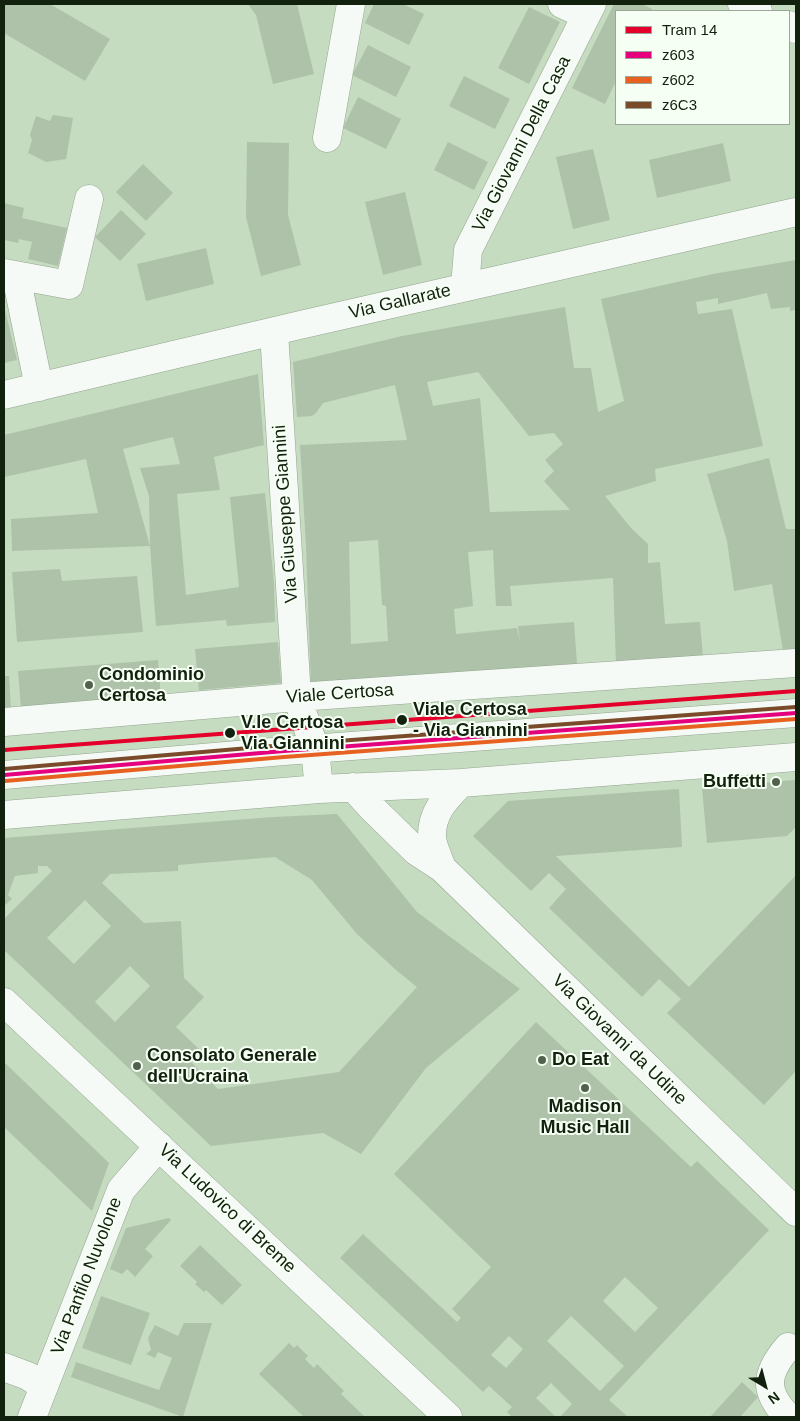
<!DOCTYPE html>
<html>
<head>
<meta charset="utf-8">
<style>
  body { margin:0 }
  #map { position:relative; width:800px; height:1421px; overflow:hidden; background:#c5dcc0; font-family:Helvetica,sans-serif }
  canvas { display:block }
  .frame { position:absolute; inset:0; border:5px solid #12210e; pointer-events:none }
  .legend { position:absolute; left:615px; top:10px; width:175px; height:115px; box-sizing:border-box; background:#f6fff4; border:1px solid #9ba698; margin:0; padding:6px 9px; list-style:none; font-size:15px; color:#12210e }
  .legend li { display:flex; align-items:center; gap:10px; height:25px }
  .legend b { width:25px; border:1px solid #9ba698 }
  .north { position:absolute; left:740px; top:1361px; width:50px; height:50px; -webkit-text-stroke:4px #f6fff4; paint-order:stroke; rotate:143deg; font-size:14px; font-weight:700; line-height:20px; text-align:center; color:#12210e }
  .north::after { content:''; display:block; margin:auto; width:18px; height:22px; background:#12210e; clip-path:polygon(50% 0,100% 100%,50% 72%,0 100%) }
</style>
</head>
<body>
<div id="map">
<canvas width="800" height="1421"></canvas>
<div class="frame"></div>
<ul class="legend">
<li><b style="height:6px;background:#e4002b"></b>Tram 14</li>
<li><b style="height:6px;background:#e5007d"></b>z603</li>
<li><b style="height:6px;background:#e76221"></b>z602</li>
<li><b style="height:6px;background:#7a4b2a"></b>z6C3</li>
</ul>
<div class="north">N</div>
</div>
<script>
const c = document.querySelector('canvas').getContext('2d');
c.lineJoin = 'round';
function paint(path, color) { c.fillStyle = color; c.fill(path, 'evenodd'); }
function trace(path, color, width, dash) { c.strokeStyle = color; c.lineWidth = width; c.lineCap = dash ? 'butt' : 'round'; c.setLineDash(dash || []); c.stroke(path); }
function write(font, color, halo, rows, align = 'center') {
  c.font = font + ' Helvetica,sans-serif'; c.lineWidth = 4; c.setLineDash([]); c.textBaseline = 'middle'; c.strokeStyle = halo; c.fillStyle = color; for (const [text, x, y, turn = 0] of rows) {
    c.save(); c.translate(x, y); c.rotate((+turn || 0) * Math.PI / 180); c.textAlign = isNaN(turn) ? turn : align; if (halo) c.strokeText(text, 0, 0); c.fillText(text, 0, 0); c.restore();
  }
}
paint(new Path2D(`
  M4 4H50L110 39 85 81 4 33Z
  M248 4H297L314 74 273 84 256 15Z
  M374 4H403L424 14 409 45 365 23Z
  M614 4H642L652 9 651 11H616V81L605 104 572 88Z
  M529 7 560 22 529 84 498 68Z
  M368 45 411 67 396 97 352 75Z
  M464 76 510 99 495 129 449 106Z
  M358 97 401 119 386 149 343 128Z
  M53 115 73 118 66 159 46 162 28 153 32 140 30 135 36 116 50 121Z
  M247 142 289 143 288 215 301 265 261 276 246 217Z
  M448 142 488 162 474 190 434 170Z
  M723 143 731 181 657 198 649 160Z
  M593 149 610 220 573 229 556 157Z
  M143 164 173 193 146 221 116 192Z
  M405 192 422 265 383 275 365 202Z
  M4 203 24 208 22 218 67 228 58 266 28 259 32 242 19 239 18 243 4 240Z
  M121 210 146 234 120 261 95 237Z
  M206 248 214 284 146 301 137 264Z
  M796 260V310L790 311V307L771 309 767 293 718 304V298L696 302 698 314 732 309 763 446 655 469 656 481 605 496 631 528 648 544V563L660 562 665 624 700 622 703 657 616 664 613 578 510 586 512 606H496L493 550 468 552 473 606 454 609 456 634 517 628 520 642 518 626 574 622 577 664 311 686 306 546 300 445 407 440 395 385 323 403 316 413 312 416 297 417 293 362 402 336 565 307 574 368H591L598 412 624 401 601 299 713 274ZM478 372 529 436 554 433 563 444 545 460 554 471 544 481 570 510 490 512 480 398 433 406 427 382ZM378 540 382 605 386 606 388 641 351 644 349 542Z
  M4 306 17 360 4 363Z
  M258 374 264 445 214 457 220 490 177 494 186 595 239 587 230 497 265 493 274 583 275 622 227 626 226 620 156 626 150 546 12 551 11 519 98 513 86 459 4 477V435ZM173 437 180 464 140 468 149 496 150 546 123 449Z
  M769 458 786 529H796V650L783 651 772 584 734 591 727 541 707 474Z
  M60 569 62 581 137 576 143 632 17 642 12 572Z
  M278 642 281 683 199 690 195 649Z
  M158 660 161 698 21 709 18 671Z
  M4 676H9L11 710 4 711Z
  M794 780 796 782V827L787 836 707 843 702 788Z
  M679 789 682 847 556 856 689 987 796 875V1071L764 1105 667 1013 681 999 659 979 642 997 549 908 566 889 549 873 531 891 473 836 508 801Z
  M337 814 417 912 520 989 426 1068 361 1154 323 1133 211 1146 4 950V919L52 871 47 866H38V873L15 876 8 895 12 899 4 906V838L273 817ZM275 857 312 880 357 934 396 970 417 987 339 1072 218 1089 188 1059 199 1049 176 1027 204 997 184 978 181 921 144 923 102 883 110 874 178 871V865ZM85 900 111 926 74 964 47 938ZM130 966 150 986 115 1022 95 1002Z
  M536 1022 691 1167 697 1161 769 1230 609 1400 628 1417H560L572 1404 551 1383 536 1398 556 1417H512L507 1412 512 1407 489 1386 483 1392 340 1258 363 1234 457 1322 461 1318 452 1309 491 1267 394 1174ZM625 1277 658 1308 635 1332 603 1301ZM571 1316 624 1366 600 1391 547 1341ZM509 1336 523 1349 506 1368 491 1355Z
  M4 1062 109 1163 92 1211 4 1127Z
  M169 1218 171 1220 145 1249 153 1256 135 1277 127 1269 122 1274 110 1269 126 1228Z
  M200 1245 242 1285 222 1305 206 1290 204 1292 195 1284 197 1282 180 1266Z
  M101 1296 150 1313 131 1365 82 1348Z
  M184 1323H212L183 1417 71 1377 76 1362 159 1390 172 1358 158 1352 155 1358 146 1354 151 1350 148 1338 155 1325 178 1336Z
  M289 1343 294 1348 297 1345 308 1356 305 1359 314 1368 317 1364 344 1391 341 1394 365 1417H304L259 1374Z
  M742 1382 758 1397 740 1417H710Z`), '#aec2aa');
const minor = new Path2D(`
  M562 4 586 15
  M742 4 758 11
  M789 25 796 29
  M327 138 351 4
  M4 273 69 285 89 199
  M16 276 39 387
  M465 287 468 250 592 4
  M274 332 297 697 315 749 319 789
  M4 395 300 325 796 212
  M4 722 297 697 796 663
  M353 787 372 808 416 851 442 868 796 1212
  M4 815 319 789 461 783 796 757
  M442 868C439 859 433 847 432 838 431 813 445 799 461 783
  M4 1002 448 1417
  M788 1347C765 1374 763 1391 788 1417
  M4 1367 28 1376 44 1387
  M32 1417 121 1190 159 1146`);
const major = new Path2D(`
  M4 775 284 751 796 713`);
trace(minor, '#93a58f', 29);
trace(major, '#93a58f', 29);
trace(minor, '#f6faf6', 28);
trace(major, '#f6faf6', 28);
trace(new Path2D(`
  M4 775 284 751 796 713`), '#e5007d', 4);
trace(new Path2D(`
  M5 781 284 757 796 719`), '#e76221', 4);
trace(new Path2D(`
  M4 769 284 745 796 707`), '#7a4b2a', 4);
trace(new Path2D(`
  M4 750 796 691`), '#e4002b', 4);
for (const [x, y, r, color] of [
  [89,685,5,"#51624c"],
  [402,720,6,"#12210e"],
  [230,733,6,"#12210e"],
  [776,782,5,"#51624c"],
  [542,1060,5,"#51624c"],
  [137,1066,5,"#51624c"],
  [585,1088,5,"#51624c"]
]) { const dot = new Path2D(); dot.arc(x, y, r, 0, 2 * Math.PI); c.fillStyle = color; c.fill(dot); trace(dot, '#f6fff4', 2); }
write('18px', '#12210e', '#f6fff4', [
  ["Via Giovanni Della Casa",522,144,-63],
  ["Via Gallarate",400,302,-13],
  ["Via Giuseppe Giannini",286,514,-94],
  ["Viale Certosa",340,694,-4],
  ["Via Giovanni da Udine",619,1040,44],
  ["Via Ludovico di Breme",227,1209,43],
  ["Via Panfilo Nuvolone",87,1276,-69]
]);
write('bold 18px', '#12210e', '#f6fff4', [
  ["Condominio",99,675],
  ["Certosa",99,696],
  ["Buffetti",766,782,"right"],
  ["Consolato Generale",147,1056],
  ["dell'Ucraina",147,1077],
  ["Do Eat",552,1060],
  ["Madison",585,1107,"center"],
  ["Music Hall",585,1128,"center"]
], 'left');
write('bold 18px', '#12210e', '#f6fff4', [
  ["Viale Certosa",413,710],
  ["- Via Giannini",413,731],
  ["V.le Certosa",241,723],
  ["Via Giannini",241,744]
], 'left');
</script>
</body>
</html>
